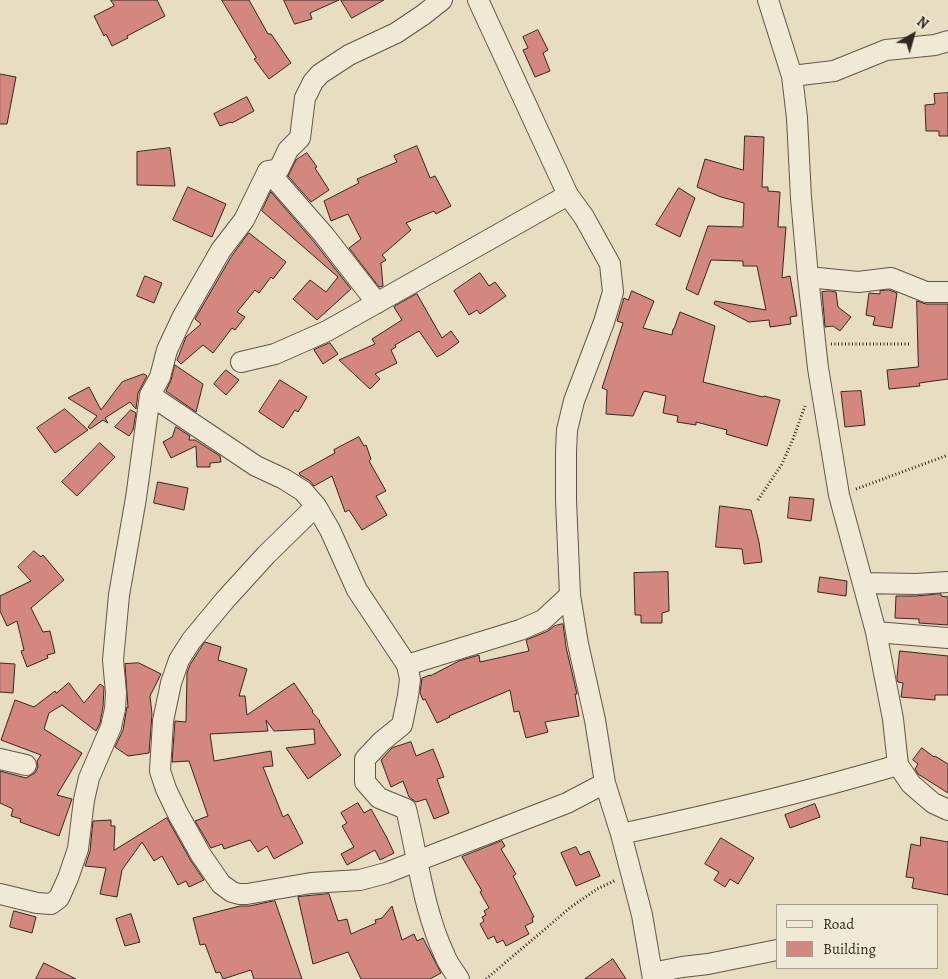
<!DOCTYPE html>
<html>
<head>
<meta charset="utf-8">
<style>
  body { margin:0 }
  #map { position:relative; width:948px; height:979px; overflow:hidden; background:#e7ddc0; font-family:Alegreya,serif }
  canvas { display:block }
  .legend { position:absolute; left:776px; top:904px; width:162px; height:65px; box-sizing:border-box; background:#efe9d6; border:1px solid #a49c8d; margin:0; padding:6px 9px; list-style:none; font-size:15px; color:#342820 }
  .legend li { display:flex; align-items:center; gap:10px; height:25px }
  .legend b { width:25px; border:1px solid #a49c8d }
  .north { position:absolute; left:888px; top:10px; width:50px; height:50px; -webkit-text-stroke:4px #efe9d6; paint-order:stroke; rotate:38deg; font-size:14px; font-weight:700; line-height:20px; text-align:center; color:#342820 }
  .north::after { content:''; display:block; margin:auto; width:18px; height:22px; background:#342820; clip-path:polygon(50% 0,100% 100%,50% 72%,0 100%) }
</style>
</head>
<body>
<div id="map">
<canvas width="948" height="979"></canvas>
<ul class="legend">
<li><b style="height:6px;background:#efe9d6"></b>Road</li>
<li><b style="height:14px;background:#d3877f"></b>Building</li>
</ul>
<div class="north">N</div>
</div>
<script>
const c = document.querySelector('canvas').getContext('2d');
c.lineJoin = 'round';
function paint(path, color) { c.fillStyle = color; c.fill(path, 'evenodd'); }
function trace(path, color, width, dash) { c.strokeStyle = color; c.lineWidth = width; c.lineCap = dash ? 'butt' : 'round'; c.setLineDash(dash || []); c.stroke(path); }
const building = new Path2D(`
  M111 0H157L165 16 127 36 128 38 112 46 106 34 104 36 94 16 114 6Z
  M222 0H249L268 34H271L291 63 269 79 254 59 256 58Z
  M284 0H339L310 13 312 19 295 24Z
  M341 0H384L352 18Z
  M538 30 548 50 543 53 550 71 535 77 523 50 528 48 523 37Z
  M0 74 16 77 7 124H0Z
  M948 93V136H939V131H926L925 105 935 104 934 94Z
  M247 97 254 111 232 123 231 122 220 126 214 114Z
  M745 136 764 137 762 187H768V191L780 192 778 227H786L782 278 790 276 797 316 790 317 791 324 770 327 769 320 749 322 714 304 715 301 766 310 757 266H743V261L711 260 698 295 686 289 708 226 743 227 744 203 721 197 697 187 705 159 743 170Z
  M417 146 430 178 435 176 451 206 436 214 434 211 406 223 411 230 382 255 386 260 381 263 383 286 379 287 349 248 361 239 348 214 331 221 324 201 359 183 357 179 397 162 394 156Z
  M170 148 175 186 137 185V152Z
  M307 153 317 167 315 168 329 190 311 202 288 176 296 160Z
  M188 187 226 204 212 237 173 220Z
  M679 188 695 198 680 237 656 225Z
  M271 192 315 243 351 289 317 320 293 299 310 280 326 292 338 277 262 211Z
  M249 233 286 262 273 279 271 277 259 293 255 290 237 312 245 317 235 330 232 328 213 353 203 345 181 364 177 360 186 337 201 324 195 319 231 257Z
  M480 273 489 286 495 282 506 296 480 314 477 310 469 315 454 291Z
  M145 276 162 283 154 303 137 296Z
  M889 290 897 293 892 328 873 325 875 317 866 315 869 293 880 294V291Z
  M632 291 654 301 643 328 672 335 673 329H674L680 312 715 326 703 382 763 397 764 396 780 400 767 446 726 434 727 430 696 422V425L677 422 678 416 663 413 666 396 644 391 633 416 606 414 607 390 602 388 623 323 617 321 624 298 628 300Z
  M830 291 836 292 838 307 851 317 840 331 833 326 825 327 822 292Z
  M417 294 442 338 451 331 459 342 444 353 437 357 419 331 395 345 396 347 391 350 397 363 375 374 380 379 370 389 339 360 375 344 372 339 402 320 394 307Z
  M917 301 926 304H948V379L919 383 920 386 889 389 887 370 918 367Z
  M330 343 338 354 323 364 314 350Z
  M175 365 203 384 196 412 166 391 171 380Z
  M226 370 239 380 226 395 214 384Z
  M144 374 147 376 138 393 136 409 130 402 105 418 108 423 103 420 90 429 88 427 97 416 68 398 89 387 101 410 122 382Z
  M280 380 307 397 298 412 295 410 283 428 259 412Z
  M861 391 865 425 845 427 841 392Z
  M65 409 88 430 55 453 37 428Z
  M131 410 136 413 133 430 129 436 115 427Z
  M176 427 190 436 189 440H195L220 456 221 462 210 463V467H197L196 446 171 458 163 442 172 437Z
  M359 437 364 446 366 445 371 459 369 461 386 491 376 496 387 515 362 530 349 510 345 512 332 476 314 486 310 481 300 475 299 473 335 453 334 450Z
  M100 443 115 457 77 496 62 482Z
  M158 482 188 488 184 510 154 503Z
  M790 497 814 499 811 521 788 518Z
  M720 506 751 510 759 542 762 562 744 564 742 549 716 547Z
  M34 551 41 557 43 555 64 580 31 608 43 632 50 631 55 653 47 655 48 658 27 667 21 651 24 650 17 621 7 626 0 611V596L31 581 18 567Z
  M668 572 669 611 662 613V623H641V615H635L634 573Z
  M820 577 847 581 846 596 818 592Z
  M941 594V596L948 597V625L919 623V619L895 618 896 596H916Z
  M563 624 566 647 577 694H575L579 716 545 722 548 732 526 738 519 711 514 712 510 690 449 716 450 717 437 723 425 699 423 700 420 693 422 678 430 675V676L459 661 479 655 480 662 529 651 526 640 548 631 554 626Z
  M205 642 221 647 218 660 247 669 239 696H245L247 715 294 683 313 711 312 712 320 721 319 722 341 755 308 779 286 748 315 744 314 729 274 731 266 720 268 731 210 734 214 761 271 751 273 766 263 767 283 817 288 814 303 843 274 859 267 846 258 852 250 840 224 849 222 844 211 848 195 821 208 816 189 761 172 762 175 721 186 722 187 673 190 665Z
  M900 651 948 656V695H935V700L901 697 903 683 898 682 897 679Z
  M0 663 15 664 13 693 0 692Z
  M139 663 161 674 150 696 152 714 149 753 128 756 115 747 123 730 127 707 128 708 125 664Z
  M69 683 84 703 100 684 104 687 103 707 100 723 96 731 62 705 49 713 44 729 82 753 57 795 72 799 59 836 20 822 21 819 11 816 13 809 0 803V771L26 778 35 773 38 767 37 761 41 755 1 740 15 700 34 707 55 691 56 693Z
  M411 742 416 756 433 749 444 777 437 779 449 813 434 819 426 799 416 802 409 797 403 781 391 787 381 760 392 748Z
  M922 748 934 757 935 756 948 764V793L918 774 915 769 918 764 913 760Z
  M358 803 364 813 371 809 387 838 394 853 380 860 375 850 347 865 341 854 354 847 342 826 347 823 341 813Z
  M815 804 820 817 790 828 785 815Z
  M167 818 191 861 204 880 189 887 186 881 178 885 162 856 154 861 142 842 122 870 117 897 100 894 106 868 85 866 90 851 93 821 111 820V826H115L114 850Z
  M921 837 948 842V895L912 888 914 878 906 877 911 844 920 846Z
  M721 838 754 858 738 884 730 879 725 887 714 880 719 872 705 864Z
  M502 841 505 846 501 849 516 874 513 876 534 917 532 918 533 922 525 926 529 934 506 946 503 940 497 943 494 936 488 939 480 924 484 921 482 917 486 915 484 911 489 908 480 892 482 891 462 857Z
  M576 847 580 855 589 851 600 876 576 886 561 853Z
  M329 894 338 921 347 919 351 934 376 923 375 920 382 918 392 906 402 940 414 934 417 941 423 938 441 973 430 979H361L348 952 313 964 298 897Z
  M275 901 302 979H254L251 970 223 979 220 972 216 973 205 944 200 945 193 918 240 906H249Z
  M14 911 36 917 32 933 10 927Z
  M131 914 140 942 125 946 116 919Z
  M613 959 626 979H585Z
  M44 963 76 979H36Z`);
paint(building, '#d3877f');
trace(building, '#342820', 1);
const street = new Path2D(`
  M478 0 568 195 584 217 610 264 613 292 604 322 574 401 567 430 566 452V500L570 595 578 644 595 720 605 783 621 834 642 915 653 979
  M768 0 792 76 797 118 801 198 808 277 818 368 839 495 876 632 893 719 898 765 911 784 933 803 948 810
  M792 76 834 71 886 50 935 45 948 41
  M268 171 324 235 377 303
  M808 277 858 282 891 278 926 292H948
  M241 362 275 354 327 331 568 195
  M150 395 256 466 284 479 303 491 316 506 330 530 357 590 407 665 410 679 408 696 402 725 381 742 365 759V782L379 798 406 809C418 858 423 909 445 956 448 964 454 971 459 979
  M316 506 266 555 225 600 191 641 179 660 171 683 163 721 160 771 166 789 178 814 201 855 221 884 232 892 239 894H247L311 883 360 880 386 873 567 803 605 783
  M863 583 916 584 948 582
  M876 632 948 638
  M407 665 520 630 543 620 570 595
  M0 759 26 765
  M621 834C714 814 807 792 898 765
  M0 894 37 903 51 904 59 898 68 878 78 849 84 800 89 778 111 727 115 709 116 693 113 660 119 595 136 498 150 395 160 377 167 350 183 316 221 250 244 220 268 171 279 169 288 150 300 138 305 98 313 82 320 74 349 55 396 33 423 15 442 0
  M652 973 682 967 708 964 777 950`);
trace(street, '#615548', 22);
trace(new Path2D(`
  M831 344H909
  M856 489 948 455
  M758 500 782 464 793 439 805 406
  M486 979 571 907 597 889 616 880`), '#342820', 3, [1, 2.5]);
trace(street, '#efe9d6', 20);
</script>
</body>
</html>
